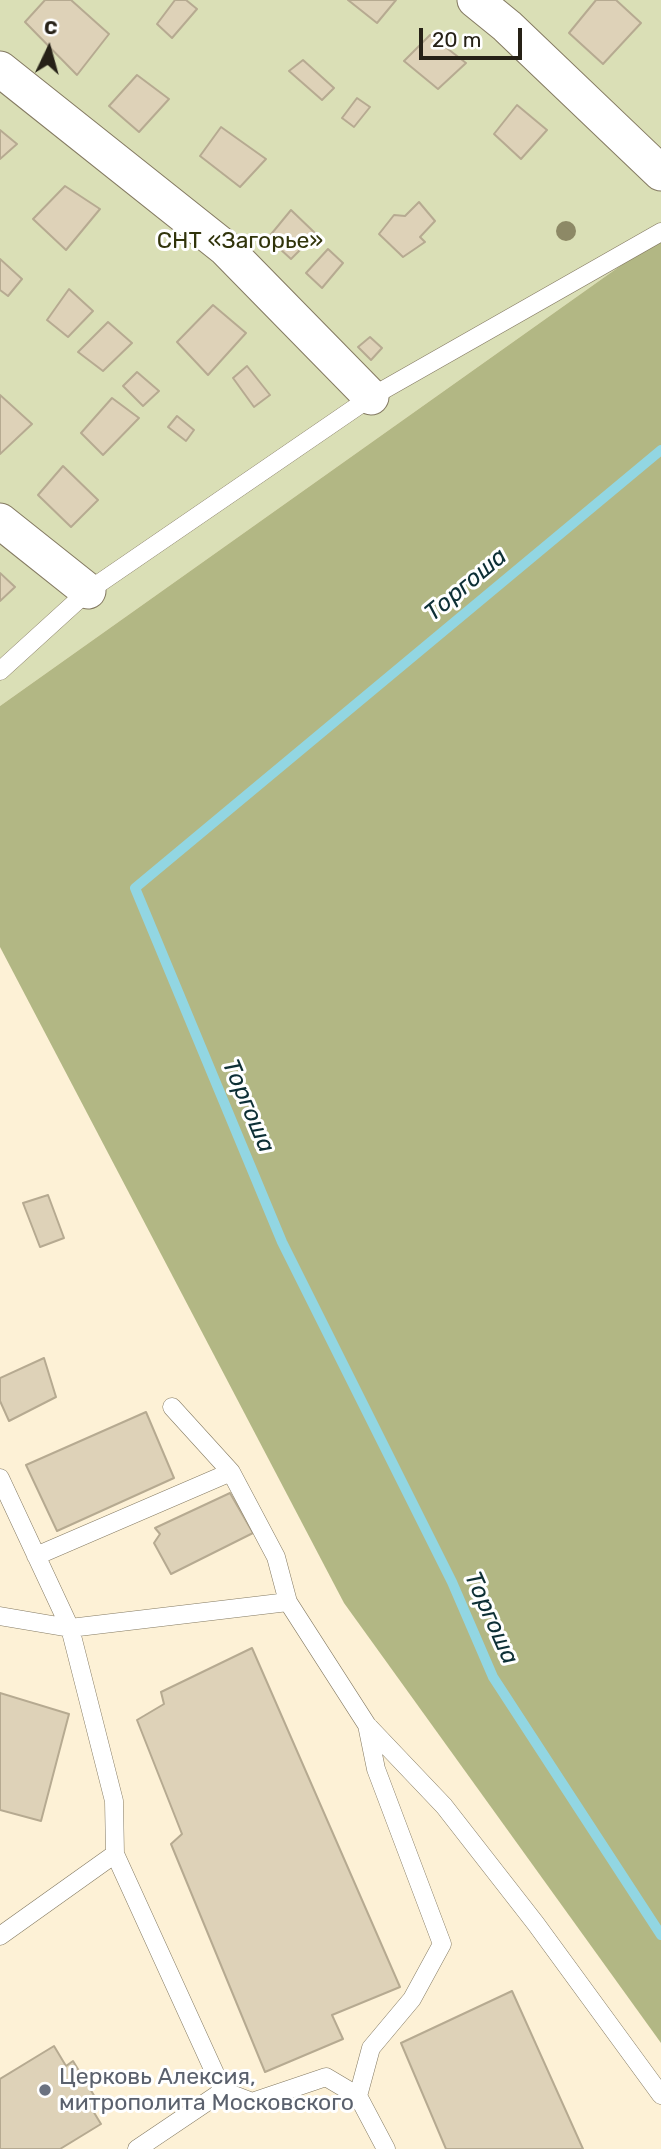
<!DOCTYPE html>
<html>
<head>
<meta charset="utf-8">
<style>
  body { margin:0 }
  #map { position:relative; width:661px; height:2149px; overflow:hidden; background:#fdf1d6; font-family:Rubik,sans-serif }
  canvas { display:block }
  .north { position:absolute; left:14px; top:14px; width:70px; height:70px; -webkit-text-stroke:5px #fff; paint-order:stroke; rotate:5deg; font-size:19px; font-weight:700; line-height:28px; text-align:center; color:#262117 }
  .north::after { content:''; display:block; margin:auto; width:24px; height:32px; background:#262117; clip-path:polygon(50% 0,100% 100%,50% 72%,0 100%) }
  .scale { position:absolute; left:419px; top:28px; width:103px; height:32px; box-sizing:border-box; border:4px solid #262117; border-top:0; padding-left:9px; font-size:21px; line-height:24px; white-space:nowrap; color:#262117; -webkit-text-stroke:5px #fff; paint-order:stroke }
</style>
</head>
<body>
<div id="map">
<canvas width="661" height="2149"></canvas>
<div class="north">С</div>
<div class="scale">20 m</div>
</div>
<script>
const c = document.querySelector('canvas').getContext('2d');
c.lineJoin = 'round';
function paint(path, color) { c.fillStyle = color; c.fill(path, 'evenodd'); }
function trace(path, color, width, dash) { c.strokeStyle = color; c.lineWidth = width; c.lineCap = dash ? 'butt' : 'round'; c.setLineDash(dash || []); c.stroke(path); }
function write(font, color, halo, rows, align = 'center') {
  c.font = font + ' Rubik,sans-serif'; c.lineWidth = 6; c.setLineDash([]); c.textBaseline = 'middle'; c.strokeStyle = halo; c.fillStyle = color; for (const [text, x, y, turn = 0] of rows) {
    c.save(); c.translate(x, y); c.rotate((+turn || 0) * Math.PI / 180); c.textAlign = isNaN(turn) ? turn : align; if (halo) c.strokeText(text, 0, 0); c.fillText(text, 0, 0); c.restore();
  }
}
paint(new Path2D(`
  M0 0H661V237L0 706Z`), '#dadfb6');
paint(new Path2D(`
  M661 237V2043L344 1603 0 947V706Z`), '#b2b784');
trace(new Path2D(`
  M661 450 135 888 282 1242 452 1582 493 1677 661 1935`), '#92d6e2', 10);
const building = new Path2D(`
  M45 0H71L109 34 77 75 25 22Z
  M175 0H186L197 9 172 38 157 24Z
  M348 0H396L377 23Z
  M596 0H616L641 23 603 64 569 33Z
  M430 35 466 63 438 89 404 61Z
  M303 60 334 88 322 100 289 71Z
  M137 75 169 99 139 132 109 106Z
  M357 98 370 107 354 127 342 118Z
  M517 105 547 130 521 159 494 134Z
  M221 127 266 159 240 187 200 156Z
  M0 130 17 144 0 159Z
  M65 186 100 209 66 250 33 219Z
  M419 202 435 221 420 237 425 242 403 257 379 234 394 215 405 216Z
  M291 210 316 234 291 259 268 238Z
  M328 249 343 263 322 288 306 273Z
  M0 259 22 279 8 296 0 290Z
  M69 289 93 311 68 337 47 320Z
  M213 305 246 333 208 375 177 342Z
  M108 322 132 343 103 371 78 352Z
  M370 337 382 348 371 360 358 347Z
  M247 366 270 395 254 407 233 378Z
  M137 372 159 391 143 406 123 386Z
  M0 395 32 424 0 454Z
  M112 398 139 418 103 455 81 433Z
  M177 416 194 430 186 441 168 427Z
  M63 466 98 500 71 527 38 495Z
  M0 573 15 587 0 601Z
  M48 1195 64 1238 40 1247 23 1203Z
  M44 1358 56 1397 9 1421 0 1401V1378Z
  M146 1412 174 1478 57 1531 26 1465Z
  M230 1493 253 1533 171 1574 154 1543 160 1534 155 1528Z
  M252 1648 400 1987 332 2015 343 2039 265 2072 171 1844 182 1834 137 1720 164 1704 161 1692Z
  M0 1693 69 1714 41 1821 0 1810Z
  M512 1991 583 2149H446L401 2043Z
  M54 2046 66 2066 73 2061 98 2102 90 2106 101 2124 60 2149H0V2079Z`);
paint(building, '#ded2b8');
trace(building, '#b6aa91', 2);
const lane = new Path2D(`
  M0 671 88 591 371 397 661 232
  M172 1407 231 1472 276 1557 288 1602
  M0 1478 70 1628 114 1801 115 1854 0 1936
  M36 1556 231 1472
  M0 1616 70 1628 288 1602 367 1725 444 1806 536 1924 661 2095
  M115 1854 223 2091 137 2149
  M223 2091 252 2102 326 2077 358 2096 386 2149
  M358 2096 371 2048 412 1999 442 1944 376 1769 367 1725`);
const street = new Path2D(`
  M475 0 507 26 661 173
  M0 69 225 248 371 397
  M0 521 88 591`);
trace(lane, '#847a62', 19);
trace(street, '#847a62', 37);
trace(lane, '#fff', 18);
trace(street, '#fff', 35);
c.fillStyle = '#8d8966';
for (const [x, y] of [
  [566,231]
]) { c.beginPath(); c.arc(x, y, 10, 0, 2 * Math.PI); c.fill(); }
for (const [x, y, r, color] of [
  [45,2090,7,"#6b7280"]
]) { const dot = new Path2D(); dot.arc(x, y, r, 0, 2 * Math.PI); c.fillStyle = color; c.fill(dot); trace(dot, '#fff', 2.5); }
write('23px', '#31340b', '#fff', [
  ["СНТ «Загорье»",240,241]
]);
write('23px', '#5b616d', '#fff', [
  ["Церковь Алексия,",59,2077],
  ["митрополита Московского",59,2103]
], 'left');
write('italic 24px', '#0d2f35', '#fff', [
  ["Торгоша",466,585,-40],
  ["Торгоша",248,1106,67],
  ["Торгоша",491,1618,66]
]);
</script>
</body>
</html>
